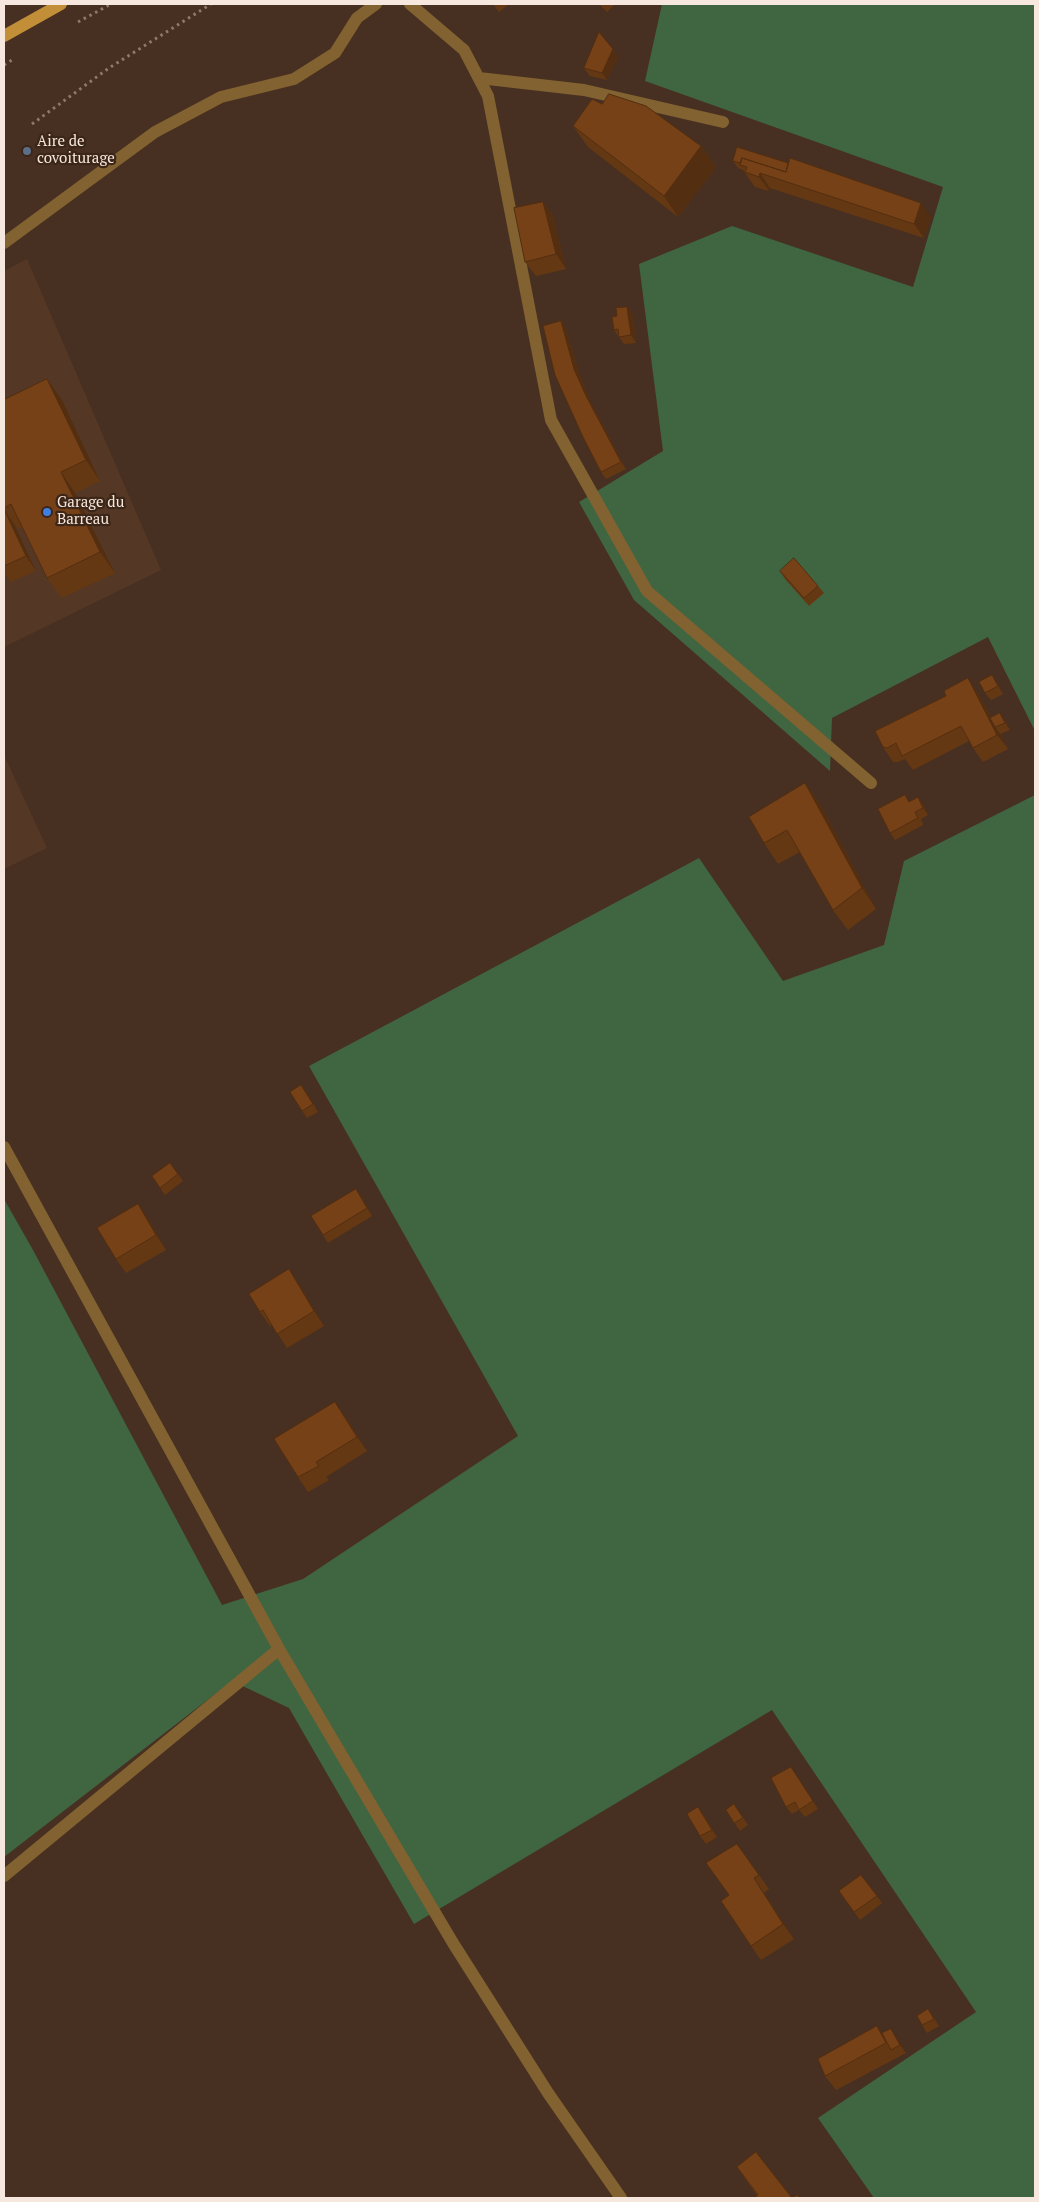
<!DOCTYPE html>
<html>
<head>
<meta charset="utf-8">
<style>
  body { margin:0 }
  #map { position:relative; width:1039px; height:2202px; overflow:hidden; background:#473021; font-family:"PT Serif",serif }
  canvas { display:block }
  .frame { position:absolute; inset:0; border:5px solid #f7e8df; pointer-events:none }
</style>
</head>
<body>
<div id="map">
<canvas width="1039" height="2202"></canvas>
<div class="frame"></div>
</div>
<script>
const c = document.querySelector('canvas').getContext('2d');
c.lineJoin = 'round';
function paint(path, color) { c.fillStyle = color; c.fill(path, 'evenodd'); }
function trace(path, color, width, dash) { c.strokeStyle = color; c.lineWidth = width; c.lineCap = dash ? 'butt' : 'round'; c.setLineDash(dash || []); c.stroke(path); }
function write(font, color, halo, rows, align = 'center') {
  c.font = font + ' "PT Serif",serif'; c.lineWidth = 4.5; c.setLineDash([]); c.textBaseline = 'middle'; c.strokeStyle = halo; c.fillStyle = color; for (const [text, x, y, turn = 0] of rows) {
    c.save(); c.translate(x, y); c.rotate((+turn || 0) * Math.PI / 180); c.textAlign = isNaN(turn) ? turn : align; if (halo) c.strokeText(text, 0, 0); c.fillText(text, 0, 0); c.restore();
  }
}
paint(new Path2D(`
  M27 259 161 570 4 647V271Z
  M4 755 47 848 4 869Z`), '#543724');
paint(new Path2D(`
  M662 4H1035V731L988 637 832 718 830 771 634 600 579 502 663 451 639 264 732 226 913 287 943 187 645 81Z
  M1035 795V2198H874L818 2118 976 2012 772 1710 414 1924 289 1708 232 1681 4 1857V1199L33 1250 222 1605 303 1579 518 1436 309 1066 699 858 783 981 884 945 904 861Z`), '#406541');
trace(new Path2D(`
  M78 22 111 4
  M4 65 12 60
  M32 124 109 68 211 4`), '#8d796d', 3, [2.5, 4]);
trace(new Path2D(`
  M410 4 464 50 488 96 551 420 647 591 871 783
  M479 78 584 90 723 122
  M4 243 155 132 221 97 294 79 335 53 357 18 376 4
  M4 1147 279 1649 453 1943 548 2093 621 2198
  M4 1876 279 1649`), '#816230', 12);
trace(new Path2D(`
  M4 36 61 4`), '#c28f38', 12);
paint(new Path2D(`
  M493 4H509L499 12Z
  M599 4H615L607 12Z
  M618 57 607 80 590 76 584 68Z
  M573 126 701 146 716 167 678 217 588 147Z
  M733 161 931 217 924 238 770 188 769 191 755 187 743 170 738 168Z
  M543 202 553 216 566 269 536 276 525 262Z
  M633 314 636 343 624 344 614 330Z
  M561 321 566 329 580 376 591 403 626 469 606 479 601 472Z
  M4 400H62L100 481 75 493 115 573 62 598 47 578 22 527 18 529 14 524 36 571 11 582 4 572Z
  M780 571 818 586 824 593 809 606 785 579Z
  M997 683 1003 694 991 700 985 693Z
  M978 693 991 717 1005 720 1010 730 1000 734 1008 749 983 762 973 748 969 741 913 770 905 759 898 762H893L883 747Z
  M805 783 820 804 876 909 848 930 833 910 800 852 778 864 764 843Z
  M918 797 923 804 928 815 921 819 923 825 895 840 890 833 909 802Z
  M306 1092 318 1112 307 1118 302 1111Z
  M170 1163 183 1181 165 1195 152 1176Z
  M361 1196 372 1216 328 1243 323 1235Z
  M138 1204 148 1219 166 1250 126 1273 116 1259Z
  M299 1284 324 1326 287 1348 272 1325 270 1326 260 1312Z
  M345 1416 367 1451 326 1477 329 1480 308 1492 298 1477Z
  M791 1767 818 1809 805 1817 799 1810 792 1814 786 1807Z
  M734 1804 748 1825 740 1831 726 1810Z
  M703 1814 717 1837 706 1844 700 1836Z
  M737 1844 769 1889 764 1893 794 1939 761 1960 751 1946 729 1895Z
  M839 1891 877 1896 882 1903 860 1920Z
  M928 2009 939 2026 927 2033 922 2025Z
  M891 2029 906 2053 836 2090 825 2076 882 2033Z
  M737 2167 792 2198 757 2196Z`), '#653814');
paint(new Path2D(`
  M613 49 618 57 607 80 602 73Z
  M701 146 716 167 678 217 664 196Z
  M760 173 770 188 769 191 759 177Z
  M543 202 553 216 566 269 556 254Z
  M921 203 931 217 924 238 914 224Z
  M627 307 633 314 636 343 631 335Z
  M561 321 566 329 580 376 591 403 626 469 621 462 586 396 574 369Z
  M47 379 62 400 100 481 86 460Z
  M61 472 75 493 115 573 100 552Z
  M4 510 14 524 36 571 26 556Z
  M992 675 997 683 1003 694 998 686Z
  M968 678 978 693 996 726 995 727 1000 734 1008 749 997 735Z
  M1000 713 1005 720 1010 730 1005 723Z
  M805 783 820 804 876 909 862 888Z
  M918 797 923 804 928 815 923 808Z
  M356 1189 361 1196 372 1216 367 1208Z
  M138 1204 148 1219 166 1250 156 1235Z
  M289 1269 299 1284 324 1326 314 1311Z
  M335 1402 345 1416 367 1451 357 1437Z
  M698 1807 703 1814 717 1837 712 1830Z
  M754 1878 764 1893 794 1939 783 1924Z
  M891 2029 896 2036 906 2053 900 2045Z`), '#532e10');
const building = new Path2D(`
  M599 32 613 49 602 73 584 68Z
  M609 94 646 106 701 146 664 196 573 126 592 99 602 104Z
  M737 147 788 163 786 172 742 158 741 163 733 161Z
  M742 158 786 172 790 158 921 203 914 224 760 173 759 177 745 172 747 167 740 165Z
  M543 202 556 254 525 262 514 208Z
  M627 307 631 335 619 337 618 329 614 330 612 317 617 316 616 308Z
  M561 321 574 369 586 396 621 462 601 472 583 437 555 375 543 326Z
  M47 379 86 460 61 472 100 552 47 578 11 504 4 508V400Z
  M4 509 26 556 4 566Z
  M794 558 818 586 804 598 780 571Z
  M992 675 998 686 985 693 979 682Z
  M968 678 997 735 973 748 961 726 902 756 896 743 887 748 883 747 875 731 946 696 944 691Z
  M1000 713 1005 723 995 727 990 718Z
  M805 783 862 888 833 910 787 830 764 843 749 817Z
  M905 795 909 802 918 797 923 808 915 812 918 818 890 833 878 809Z
  M301 1085 313 1104 302 1111 290 1092Z
  M170 1163 178 1174 160 1188 152 1176Z
  M356 1189 367 1208 323 1235 311 1216Z
  M138 1204 156 1235 116 1259 97 1228Z
  M289 1269 314 1311 277 1334 263 1310 260 1312 249 1294Z
  M335 1402 357 1437 316 1462 319 1466 298 1477 274 1439Z
  M791 1767 813 1801 799 1810 795 1802 786 1807 771 1778Z
  M734 1804 743 1818 734 1823 726 1810Z
  M698 1807 712 1830 700 1836 687 1814Z
  M737 1844 759 1875 754 1878 783 1924 751 1946 721 1901 729 1895 706 1863Z
  M861 1875 877 1896 854 1912 839 1891Z
  M928 2009 934 2019 922 2025 917 2016Z
  M877 2026 886 2043 825 2076 818 2059Z
  M891 2029 900 2045 891 2050 882 2033Z
  M756 2152 792 2198H754L758 2195 737 2167Z
  M797 2195 800 2198H793Z`);
paint(building, '#764117');
trace(building, '#532e10', 1);
for (const [x, y, r, color] of [
  [27,151,5,"#5c6f8a"],
  [47,512,5,"#3f7fe0"]
]) { const dot = new Path2D(); dot.arc(x, y, r, 0, 2 * Math.PI); c.fillStyle = color; c.fill(dot); trace(dot, '#3c2617', 2); }
write('15px', '#f7e8df', '#3c2617', [
  ["Aire de",37,142],
  ["covoiturage",37,159],
  ["Garage du",57,503],
  ["Barreau",57,520]
], 'left');
</script>
</body>
</html>
